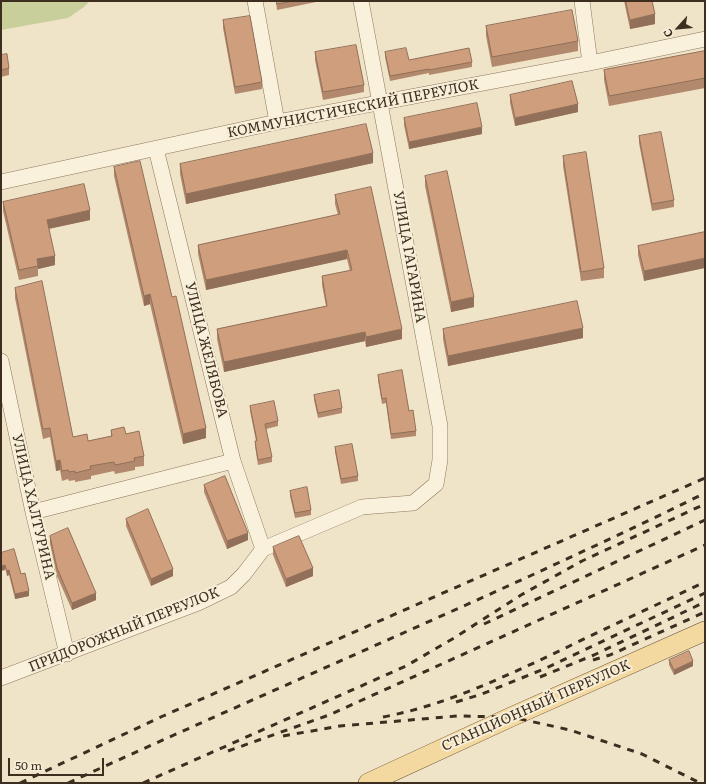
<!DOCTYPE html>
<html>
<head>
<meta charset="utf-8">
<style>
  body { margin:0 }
  #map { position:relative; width:706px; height:784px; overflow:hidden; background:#f0e4c8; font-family:Literata,serif }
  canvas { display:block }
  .frame { position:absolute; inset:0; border:2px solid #3d2e20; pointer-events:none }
  .north { position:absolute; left:658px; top:8px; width:40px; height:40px; -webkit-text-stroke:3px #f7eed8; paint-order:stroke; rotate:243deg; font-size:11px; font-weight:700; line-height:16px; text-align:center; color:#3d2e20 }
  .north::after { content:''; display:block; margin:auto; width:14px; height:18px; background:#3d2e20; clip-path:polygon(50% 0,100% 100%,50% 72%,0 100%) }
  .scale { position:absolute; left:8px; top:758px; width:96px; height:18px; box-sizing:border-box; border:2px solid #3d2e20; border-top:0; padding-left:5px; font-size:12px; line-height:14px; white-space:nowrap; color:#3d2e20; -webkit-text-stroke:3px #f7eed8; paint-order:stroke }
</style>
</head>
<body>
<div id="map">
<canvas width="706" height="784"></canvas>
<div class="frame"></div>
<div class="north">С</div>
<div class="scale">50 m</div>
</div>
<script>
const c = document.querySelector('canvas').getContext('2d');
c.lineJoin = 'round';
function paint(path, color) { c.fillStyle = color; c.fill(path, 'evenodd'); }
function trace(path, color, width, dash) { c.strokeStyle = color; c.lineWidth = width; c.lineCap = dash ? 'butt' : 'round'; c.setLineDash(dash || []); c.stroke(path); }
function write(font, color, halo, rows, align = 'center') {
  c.font = font + ' Literata,serif'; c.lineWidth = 4; c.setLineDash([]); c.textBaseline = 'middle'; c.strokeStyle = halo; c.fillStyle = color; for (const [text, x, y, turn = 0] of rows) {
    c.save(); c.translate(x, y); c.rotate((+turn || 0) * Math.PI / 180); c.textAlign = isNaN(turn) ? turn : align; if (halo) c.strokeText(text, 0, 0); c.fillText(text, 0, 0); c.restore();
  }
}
paint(new Path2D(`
  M1 1H90L84 7 68 18 1 30Z`), '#c9cf9b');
const minor = new Path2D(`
  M255 1 277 122
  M582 1 590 63
  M156 149 233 461 263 549
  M1 182 277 122 590 63 705 39
  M1 361 33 512 67 654
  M33 512 233 461
  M1 678 198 603 231 587 244 574 263 549 362 507 413 503 436 484 440 460V426L361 1`);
const major = new Path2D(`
  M368 783 511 717 705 631`);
trace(minor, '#8d765c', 16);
trace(major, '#5b4430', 20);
trace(minor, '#faf1dc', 15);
trace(major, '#f3d9a0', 19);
trace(new Path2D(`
  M484 624 705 520
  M593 660 610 655 705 612
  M540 677 594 655 705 602
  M456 702 482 694 544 669 705 593
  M383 717C442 706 497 680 551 655 602 630 654 606 705 582
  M283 736 340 726 457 716 511 717 570 730 642 754 700 783
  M228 751 329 715 705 545
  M20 783 163 716 705 478
  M68 783C221 713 376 646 530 576 588 549 647 522 705 493
  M143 783 406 666 454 638 521 595 582 561 705 504`), '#3d2e20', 3, [7, 7]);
paint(new Path2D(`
  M276 1H321L277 10Z
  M624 1H652L655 24 630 29Z
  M223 20 262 82V89L235 94 223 28Z
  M486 26 578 41V51L492 67 486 36Z
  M705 51V88L609 106 604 80V70Z
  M315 52 364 85V92L323 100 315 60Z
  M385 52 409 60 472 62V67L429 75V73L390 81 385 57Z
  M1 55 9 68V75L1 77Z
  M510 95 578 112 515 126 510 103Z
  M404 118 482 134 409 149 404 125Z
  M639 136 674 200V207L652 211 639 143Z
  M563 156 604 268V278L581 281 563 166Z
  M373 163 186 204 180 174V164Z
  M114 167 206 438 183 444 150 304 144 306 114 176Z
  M425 176 474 307 451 312 425 186Z
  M335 195 402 339 366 347 365 341 224 372 217 339V329L326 306 322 285V276L350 271 347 259 206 290 198 254V245L338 215 335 204Z
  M3 202 90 220 49 229 55 265 38 269V276L19 280 3 211Z
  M705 232 644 281 638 255V246Z
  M15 288 73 437 88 441 111 436V430L126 434 144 456V466L135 467V470L115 474 114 471 91 476V479L75 482V480L69 481 68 479 62 481 60 470 56 471 50 437 43 439 15 298Z
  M443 329 583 338 448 366 443 339Z
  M378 375 409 411 416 431V436L391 439 386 403 382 404 378 380Z
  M314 395 342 408V413L318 418 314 400Z
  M250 406 278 421V426L266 429 272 457V462L258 465 255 446V441H256L250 411Z
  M335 447 358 476V481L341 484 335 452Z
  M204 485 248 540 227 549 204 492Z
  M290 491 311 510V515L295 518 290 496Z
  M126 519 173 576 151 586 126 526Z
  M50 536 96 600 72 610 57 576 50 544Z
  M273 547 313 576 286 587 273 555Z
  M1 553 21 574 29 596 15 599 9 575 7 576Z
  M669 660 693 666 674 675 669 665Z`), '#b2896c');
paint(new Path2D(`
  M655 14V24L630 29V20Z
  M578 104V112L515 126V118Z
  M482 127V134L409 149V142Z
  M373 153V163L186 204V194Z
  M90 210V220L47 229V220Z
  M347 250V259L206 290V280Z
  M55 256V265L38 269 37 259Z
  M705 258V268L644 281V271Z
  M150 294V304L144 306V296Z
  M474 297V307L451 312V302Z
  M583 328V338L448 366V356Z
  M402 329V339L366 347V337Z
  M365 332V341L224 372V362Z
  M206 428V438L183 444V434Z
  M60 460V470L56 471V461Z
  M248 533V540L227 549V541Z
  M5 565V570L1 571V566Z
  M313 568V576L286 587V579Z
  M173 569V576L151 586V579Z
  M9 570V575L7 576V571Z
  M29 591V596L15 599V594Z
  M96 593V600L72 610V603Z
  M693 661V666L674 675V670Z`), '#916f58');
const building = new Path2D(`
  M277 1H293L277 4Z
  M626 1H652L655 14 630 20Z
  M572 10 578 41 492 57 486 26Z
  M250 16 262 82 235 87 223 20Z
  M356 45 364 85 323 92 315 52Z
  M406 48 409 60 469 48 472 62 429 70V69L390 76 385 52Z
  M705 51V78L609 96 604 70Z
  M7 54 9 68 1 70V55Z
  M572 81 578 104 515 118 510 95Z
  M477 103 482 127 409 142 404 118Z
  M366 124 373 153 186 194 180 164Z
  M661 132 674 200 652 204 639 136Z
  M586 152 604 268 581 272 563 156Z
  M140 161 172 297 176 296 206 428 183 434 150 294 144 296 114 167Z
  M447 171 474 297 451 302 425 176Z
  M84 184 90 210 47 220 55 256 37 259 38 266 19 270 3 202Z
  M371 187 402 329 366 337 365 332 224 362 217 329 327 306 322 276 352 270 347 250 206 280 198 245 340 214 335 195Z
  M705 232V258L644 271 638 246Z
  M42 281 73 437 87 434 88 441 112 436 111 430 124 427 126 434 139 431 144 456 134 458 135 461 115 465 114 462 90 466 91 469 75 473V471L69 472 68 470 62 471 60 460 56 461 50 428 43 429 15 288Z
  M577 301 583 328 448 356 443 329Z
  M402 370 409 411 413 410 416 431 391 434 386 398 382 399 378 375Z
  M339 390 342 408 318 413 314 395Z
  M274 401 278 421 265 424 272 457 258 460 255 441H257L250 406Z
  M352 444 358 476 341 479 335 447Z
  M225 476 248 533 227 541 204 485Z
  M307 487 311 510 295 513 290 491Z
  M148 509 173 569 151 579 126 519Z
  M68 528 96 593 72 603 57 568 50 536Z
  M299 536 313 568 286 579 273 547Z
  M14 549 21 574 25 573 29 591 15 594 9 570 7 571 5 565 1 566V553Z
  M689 651 693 661 674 670 669 660Z`);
paint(building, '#cf9f7d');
trace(building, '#916f58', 1);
write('14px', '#3d2e20', '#f7eed8', [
  ["КОММУНИСТИЧЕСКИЙ ПЕРЕУЛОК",353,109,-11],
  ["УЛИЦА ГАГАРИНА",409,257,80],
  ["УЛИЦА ЖЕЛЯБОВА",206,350,76],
  ["УЛИЦА ХАЛТУРИНА",33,507,77],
  ["ПРИДОРОЖНЫЙ ПЕРЕУЛОК",124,630,-22],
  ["СТАНЦИОННЫЙ ПЕРЕУЛОК",536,706,-24]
]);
</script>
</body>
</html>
